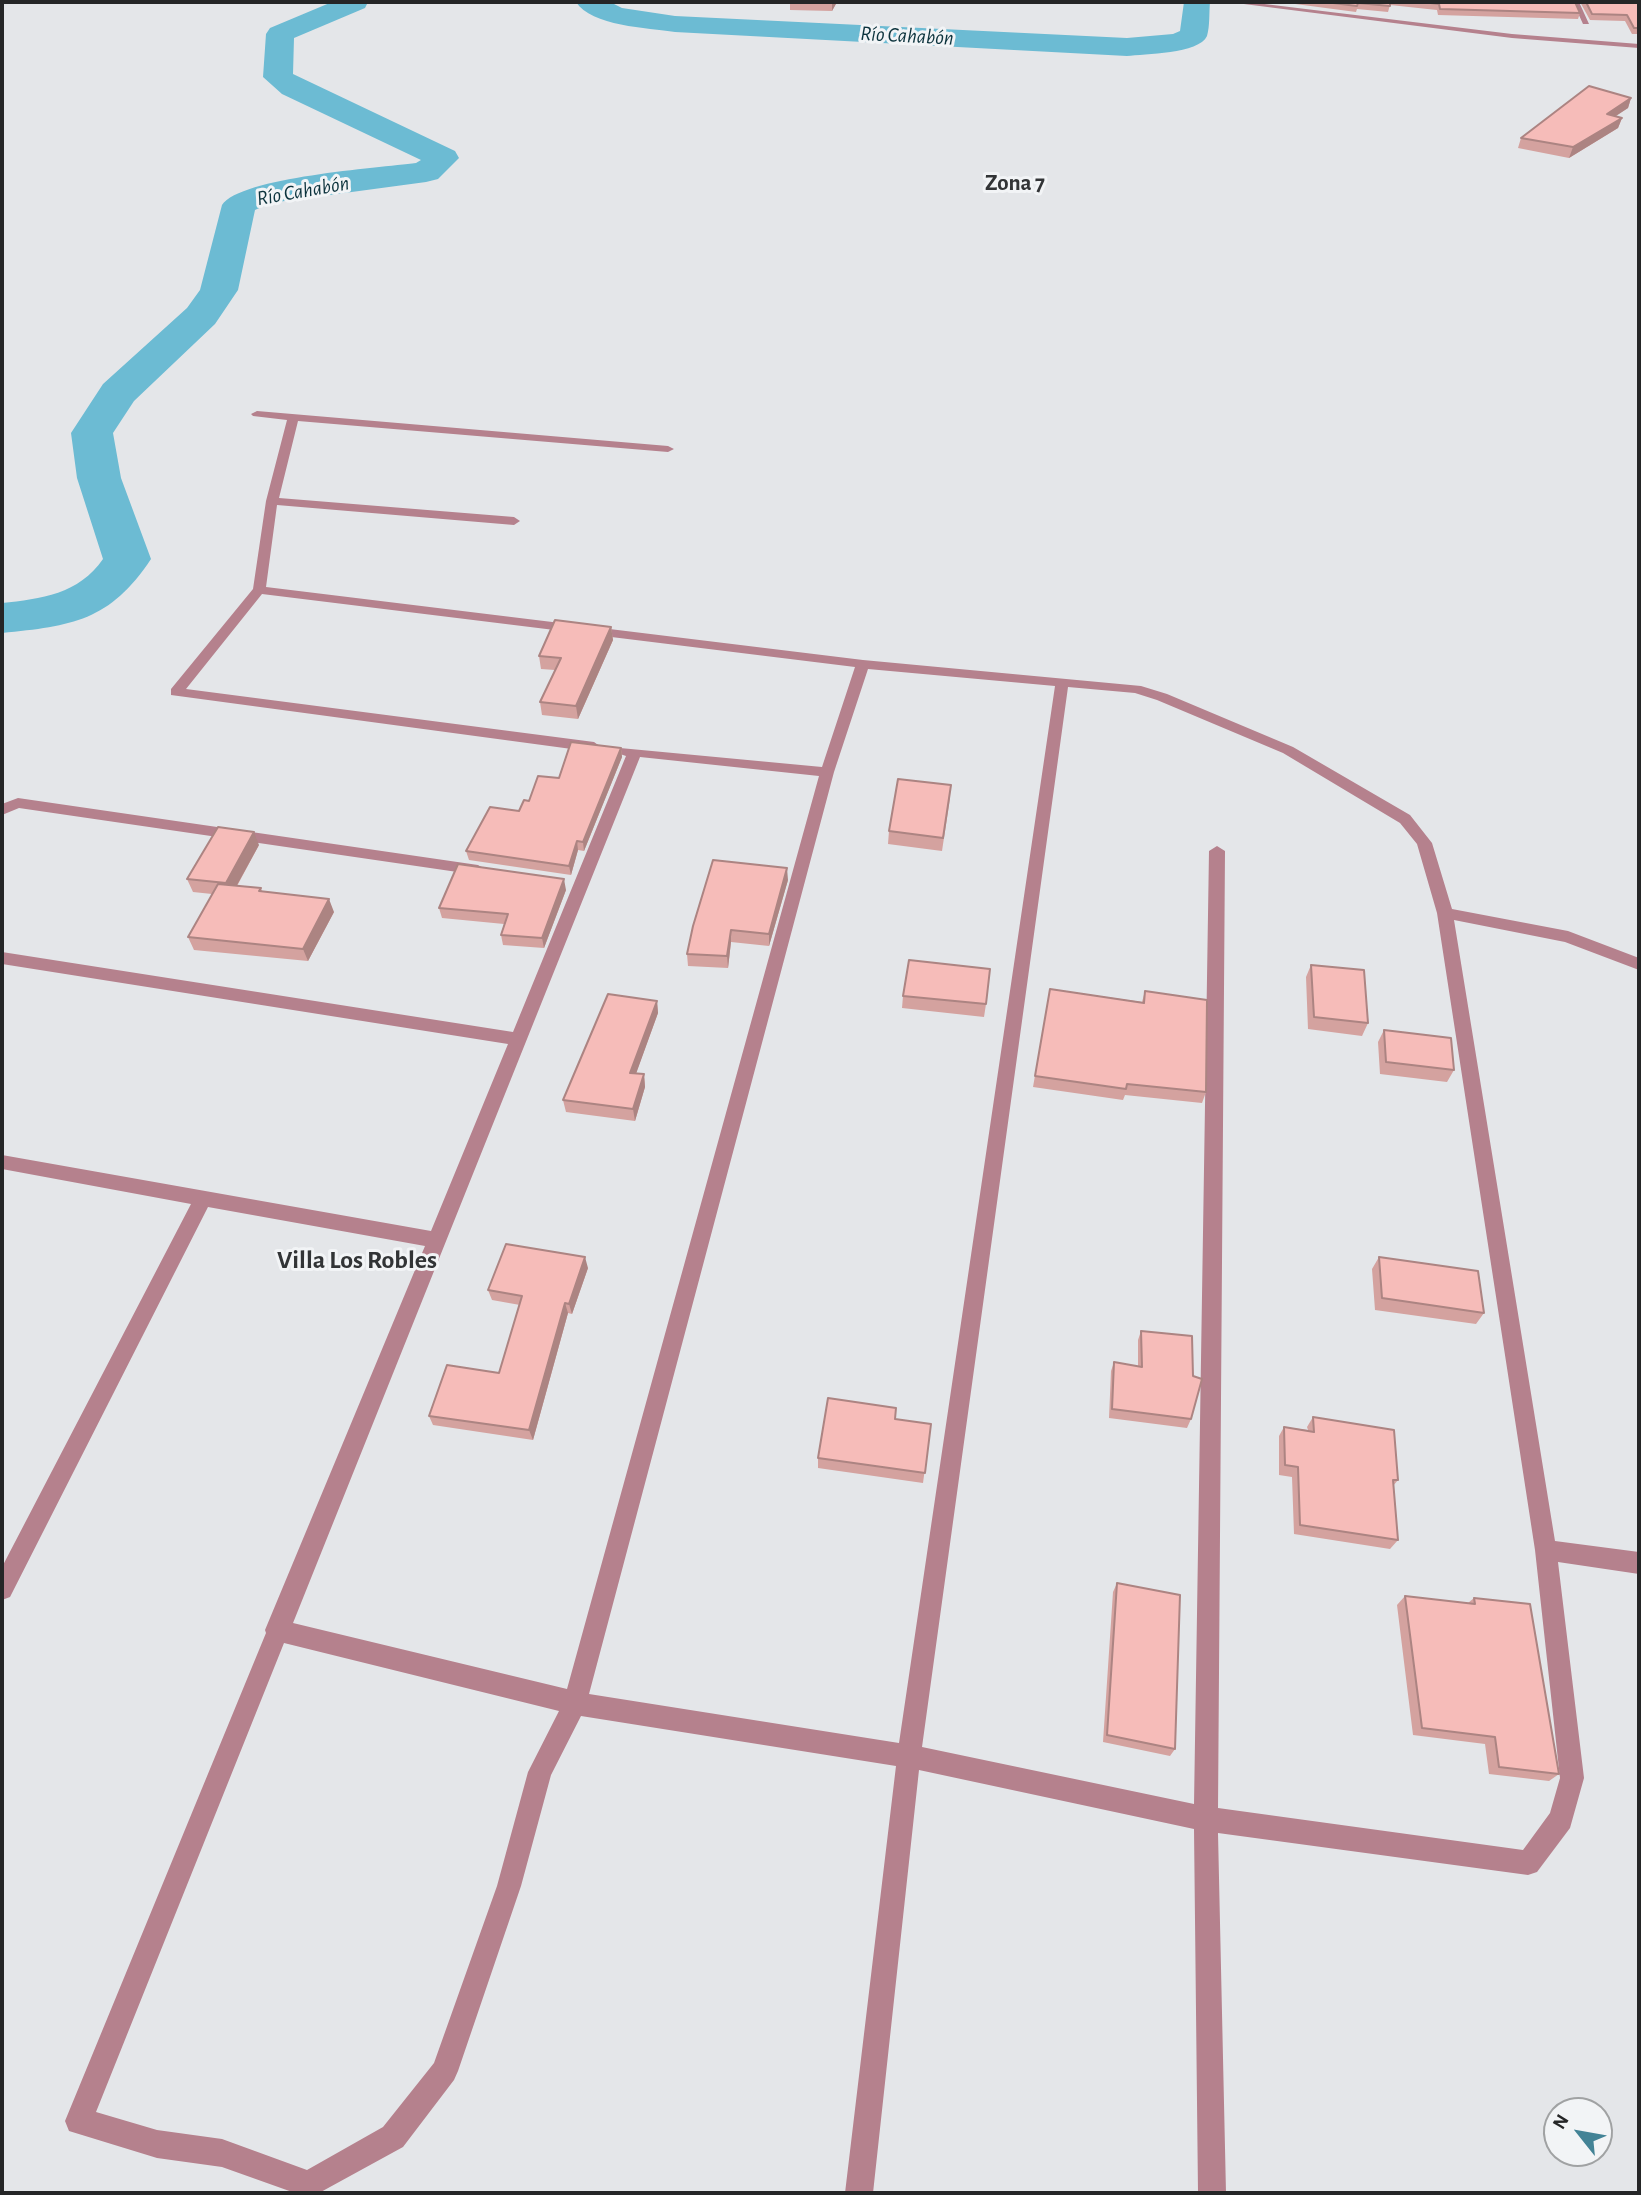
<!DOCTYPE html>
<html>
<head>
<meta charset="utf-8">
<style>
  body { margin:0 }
  #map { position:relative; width:1641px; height:2195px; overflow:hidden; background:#e4e6e9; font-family:"Alegreya Sans",sans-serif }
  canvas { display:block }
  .frame { position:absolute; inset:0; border:4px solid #252627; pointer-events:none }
  .north { position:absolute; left:1543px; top:2097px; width:70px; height:70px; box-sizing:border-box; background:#f2f4f6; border:2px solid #a0a2a3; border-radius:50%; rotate:301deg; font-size:19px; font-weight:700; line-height:28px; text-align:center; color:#252627 }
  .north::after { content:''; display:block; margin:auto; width:24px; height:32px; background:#438396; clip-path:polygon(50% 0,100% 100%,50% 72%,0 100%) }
</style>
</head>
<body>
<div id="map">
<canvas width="1641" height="2195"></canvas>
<div class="frame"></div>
<div class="north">N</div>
</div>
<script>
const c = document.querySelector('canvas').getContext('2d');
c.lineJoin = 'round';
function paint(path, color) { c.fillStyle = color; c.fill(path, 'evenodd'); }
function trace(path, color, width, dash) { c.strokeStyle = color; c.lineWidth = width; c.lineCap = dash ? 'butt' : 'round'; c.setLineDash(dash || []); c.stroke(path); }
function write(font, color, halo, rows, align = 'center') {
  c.font = font + ' "Alegreya Sans",sans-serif'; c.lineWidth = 6; c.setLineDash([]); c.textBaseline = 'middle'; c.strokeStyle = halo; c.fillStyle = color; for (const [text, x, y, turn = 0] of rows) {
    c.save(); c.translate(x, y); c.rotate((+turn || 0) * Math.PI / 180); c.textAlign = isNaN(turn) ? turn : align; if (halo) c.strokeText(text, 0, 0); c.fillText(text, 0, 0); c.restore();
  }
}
paint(new Path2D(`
  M332 2H368L365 8 294 38 293 74 455 151 459 158 438 179 426 182 270 203 255 210 238 290 215 324 134 401 113 433 121 478 151 559C110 621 72 626 2 633V603C41 599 79 594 103 559L77 478 71 433 103 384 187 308 200 290 222 205C241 177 378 168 416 163L421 160 282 94 263 77 266 34 270 28Z
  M576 2H610L622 8 675 16 1127 38 1173 34 1180 31 1184 2H1210C1209 12 1210 26 1207 36 1199 54 1144 54 1127 56L675 32C648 28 591 26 576 2Z`), '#6cbbd3');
paint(new Path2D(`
  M1228 2H1248L1512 34 1639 44V48L1512 38Z
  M1573 2H1579L1589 24H1583Z
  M257 411 668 446 674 449 668 452 298 421 279 498 514 517 520 521 514 525 277 505 266 587 863 660 1141 686 1167 694 1293 747 1410 815 1432 843 1452 909 1568 931 1639 958V970L1565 942 1454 920 1555 1541 1639 1552V1574L1558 1562 1584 1778 1570 1828 1537 1872 1528 1875 1218 1833 1226 2193H1198L1194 1829 919 1770 873 2193H845L896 1766 581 1716 551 1775 521 1886 458 2071 454 2080 403 2147 319 2193H295L222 2167 157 2158 69 2131 65 2121 266 1633 265 1630 425 1246 208 1207 10 1597 2 1600V1567L191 1204 2 1169V1155L431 1231 508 1044 2 964V952L513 1032 626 756 620 754V748L822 767 855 667 262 594 186 689 594 742 601 747 594 752 171 695V689L253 589 266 501 287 420 253 416 251 414ZM868 669 1055 686 899 1743 589 1694 834 772ZM1068 687 1135 693 1157 700 1283 753 1400 823 1417 844 1437 913 1535 1550 1560 1778 1550 1813 1523 1850 1218 1808 1225 851 1217 846 1209 851 1194 1804 922 1747ZM640 757 819 776 567 1689 293 1623ZM284 1643 559 1711 528 1772 497 1886 434 2063 383 2127 307 2170 222 2139 157 2130 96 2112Z
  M18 798 478 865 486 870 478 875 19 808 2 815V804Z`), '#b5818d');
paint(new Path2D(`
  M790 2H837L832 11 790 10Z
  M1280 2H1575L1580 13 1578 19 1438 15 1437 10 1390 5 1388 12 1357 9 1356 12Z
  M1580 2H1639V34H1632L1625 21 1590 20Z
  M1631 98 1628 108 1615 116 1622 118 1618 128 1569 158 1518 148 1521 138Z
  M611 627 613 640 578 719 542 715 540 702 555 670 541 669 539 656Z
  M621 748 622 757 584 851 578 850 571 875 469 860 466 851 519 811 529 801 559 778Z
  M950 798 942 851 888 844 889 831Z
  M259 845 237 886 261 888 262 891 334 912 308 961 194 950 188 937 212 894 193 892 187 879Z
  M788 880 769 946 731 942 728 968 688 966 687 954Z
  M566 890 544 948 503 945 501 935 504 924 442 918 439 908Z
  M1311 965 1368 1023 1362 1036 1308 1029 1306 977Z
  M1050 989 1142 1002 1145 991 1206 1092 1202 1103 1125 1095 1123 1100 1033 1087Z
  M903 996 986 1004 984 1017 902 1008Z
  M657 1001 658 1013 636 1073 644 1074 645 1087 635 1121 566 1112 563 1100Z
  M1384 1030 1454 1070 1447 1082 1380 1074 1378 1042Z
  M1379 1257 1484 1313 1476 1324 1375 1310 1372 1269Z
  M588 1268 572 1314 568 1313 533 1440 433 1425 429 1416 499 1373 520 1305 492 1300 488 1290Z
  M1141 1331 1191 1419 1187 1428 1109 1418 1111 1371 1114 1362 1138 1366V1340Z
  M1313 1417 1398 1480 1393 1486 1398 1540 1390 1549 1294 1534 1292 1477 1279 1475V1436L1284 1427 1308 1430 1307 1427Z
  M895 1419 931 1424 923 1483 818 1468V1458Z
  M1117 1583 1175 1749 1170 1756 1103 1742 1113 1592Z
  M1405 1596 1468 1603 1474 1598 1559 1774 1549 1781 1489 1774 1485 1744 1413 1735 1397 1605Z`), '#d4a29f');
paint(new Path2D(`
  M832 2H837L832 11Z
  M1631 98 1628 108 1604 124 1607 114Z
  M1622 118 1618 128 1569 158 1573 147Z
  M611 627 613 640 578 719 576 706Z
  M621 748 622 757 584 851 583 842Z
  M254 832 259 845 231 896 226 883Z
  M577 841 578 850 571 875 569 866Z
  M787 868 788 880 769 946V934Z
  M564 879 566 890 544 948 542 938Z
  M329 899 334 912 308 961 303 949Z
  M731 930V942L728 968 727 956Z
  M657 1001 658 1013 632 1085 630 1073Z
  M644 1074 645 1087 635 1121 633 1109Z
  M585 1257 588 1268 572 1314 569 1304Z
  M565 1303 568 1313 533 1440 529 1430Z`), '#ac8482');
const building = new Path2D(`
  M1325 2H1390V6L1358 3 1357 6Z
  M1422 2H1575L1580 13 1440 9 1439 4Z
  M1586 2H1639V28H1634L1627 15 1592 14Z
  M1589 86 1631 98 1607 114 1622 118 1573 147 1521 138Z
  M555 620 611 627 576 706 540 702 561 658 539 656Z
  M571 742 621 748 583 842 577 841 569 866 466 851 490 807 519 811 524 800 529 801 538 776 559 778Z
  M898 779 951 785 943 838 889 831Z
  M218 827 254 832 226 883 187 879Z
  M713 860 787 868 769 934 731 930 727 956 687 954 693 926Z
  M458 864 564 879 542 938 501 935 508 914 439 908Z
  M218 884 261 888 259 891 329 899 303 949 188 937Z
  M909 960 990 969 986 1004 903 996Z
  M1311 965 1364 970 1368 1023 1314 1017Z
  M1050 989 1144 1003 1145 991 1207 1000 1206 1092 1127 1084 1126 1089 1035 1076Z
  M608 994 657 1001 630 1073 644 1074 633 1109 563 1100Z
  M1384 1030 1451 1038 1454 1070 1386 1062Z
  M506 1244 585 1257 569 1304 565 1303 529 1430 429 1416 447 1365 499 1373 522 1296 488 1290Z
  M1379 1257 1478 1271 1484 1313 1382 1298Z
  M1141 1331 1192 1336 1193 1376 1202 1379 1191 1419 1112 1409 1114 1362 1142 1367Z
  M828 1398 896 1408 895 1419 931 1424 925 1473 818 1458Z
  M1313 1417 1394 1430 1398 1480H1393L1398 1540 1300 1525 1298 1467 1285 1465 1284 1427 1314 1432Z
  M1117 1583 1180 1595 1175 1749 1107 1735Z
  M1405 1596 1475 1604 1474 1598 1530 1604 1559 1774 1499 1767 1495 1737 1422 1728Z`);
paint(building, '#f6bcb9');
trace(building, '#ac8482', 2);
write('italic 21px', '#0c333d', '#f2f4f6', [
  ["Río Cahabón",907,36,3],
  ["Río Cahabón",303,191,-10]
]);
write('bold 23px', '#323436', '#f2f4f6', [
  ["Zona 7",1015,183]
]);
write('bold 26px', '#323436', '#f2f4f6', [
  ["Villa Los Robles",357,1260]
]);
</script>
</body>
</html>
